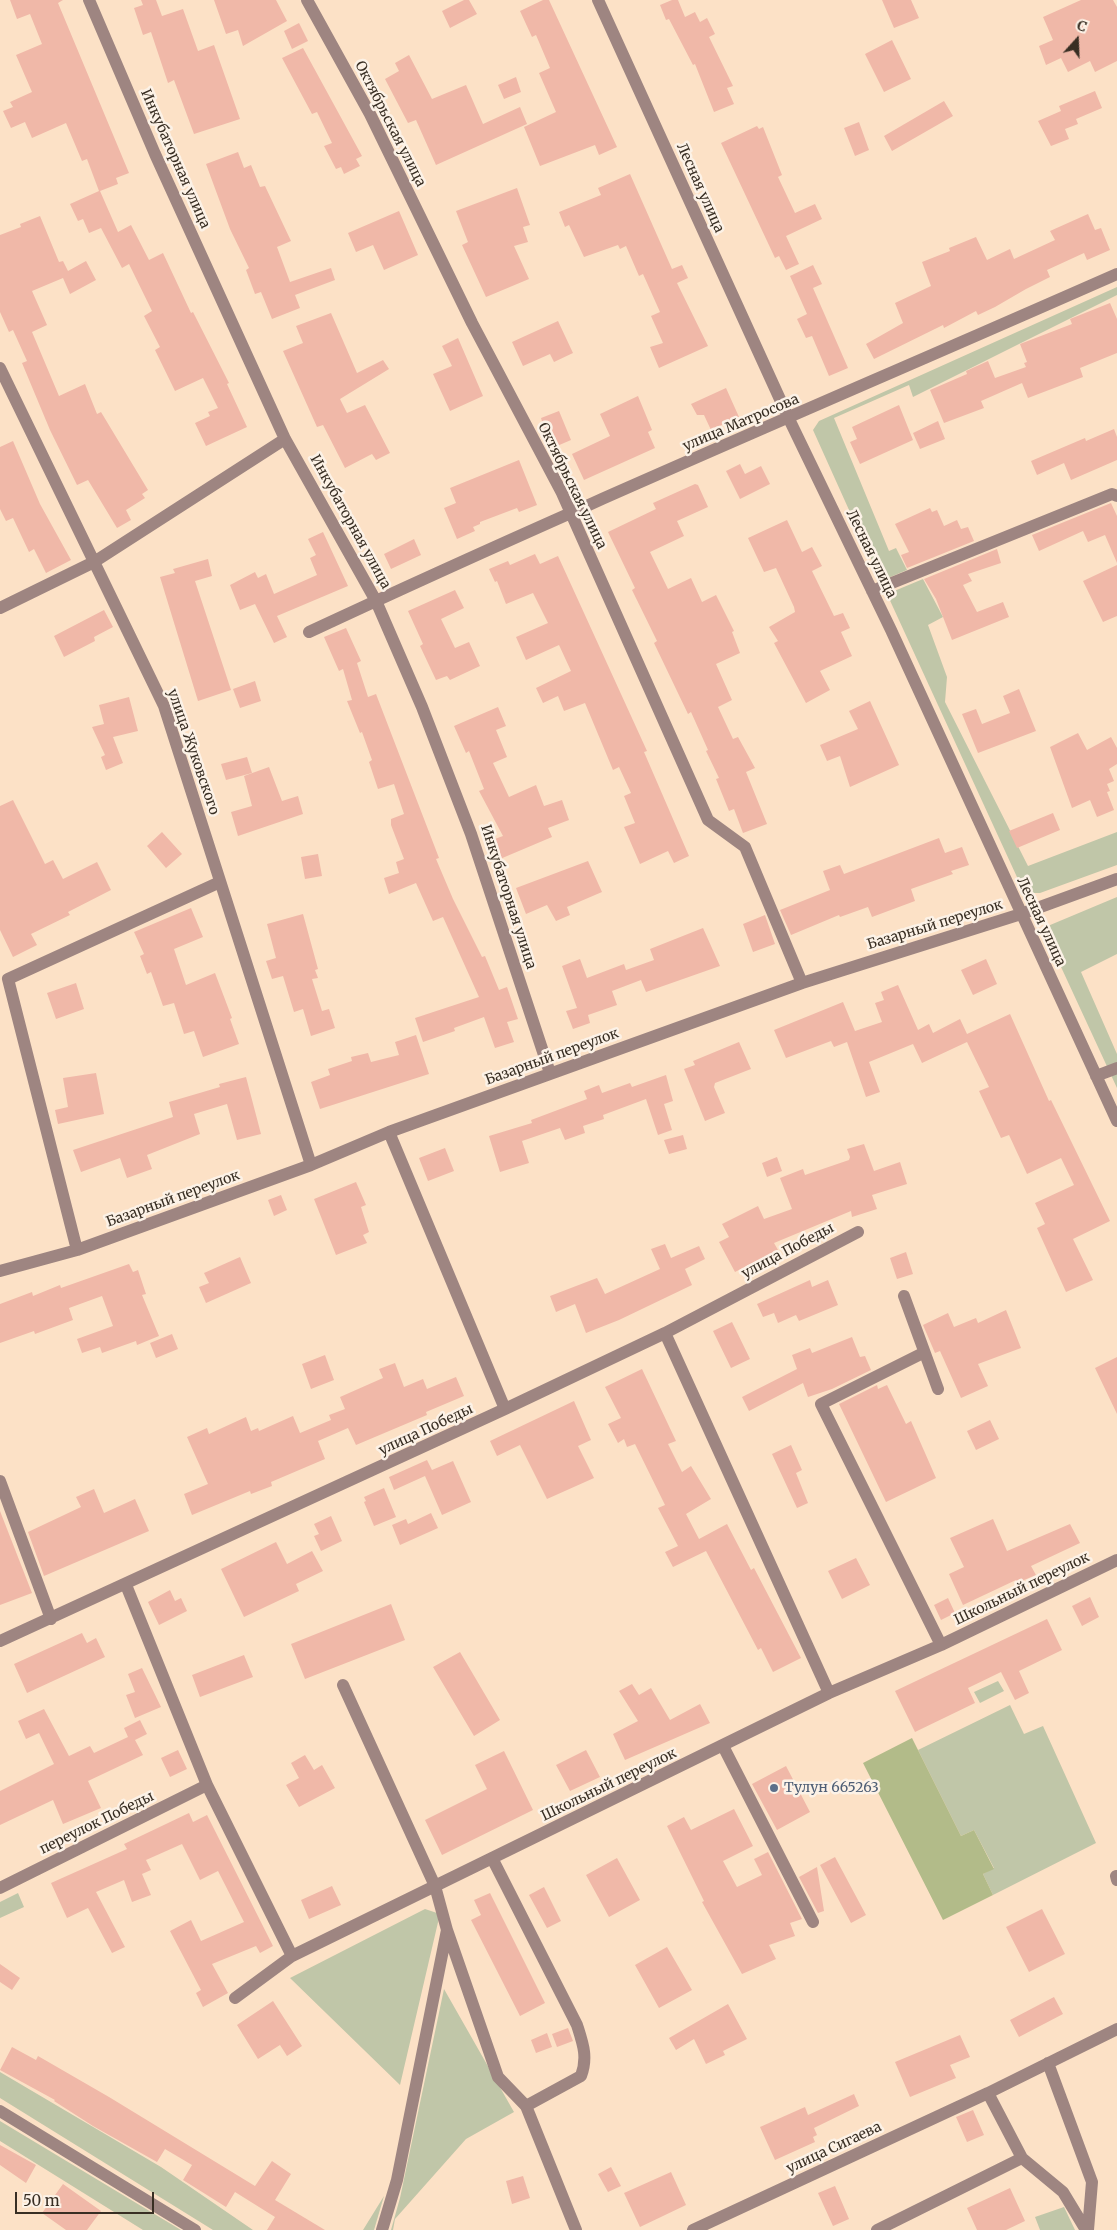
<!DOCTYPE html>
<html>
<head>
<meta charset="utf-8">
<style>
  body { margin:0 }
  #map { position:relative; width:1117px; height:2230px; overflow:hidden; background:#fce1c6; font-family:Merriweather,serif }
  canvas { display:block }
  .north { position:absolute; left:1052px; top:15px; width:50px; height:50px; -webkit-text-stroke:4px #fcf2e7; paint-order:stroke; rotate:20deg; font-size:14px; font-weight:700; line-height:20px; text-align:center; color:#382e23 }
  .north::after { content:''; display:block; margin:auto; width:18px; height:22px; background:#382e23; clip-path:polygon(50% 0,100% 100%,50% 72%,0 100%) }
  .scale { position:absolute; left:15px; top:2192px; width:139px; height:22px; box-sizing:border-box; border:2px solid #382e23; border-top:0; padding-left:6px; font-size:15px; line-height:18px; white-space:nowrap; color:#382e23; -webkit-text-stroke:4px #fcf2e7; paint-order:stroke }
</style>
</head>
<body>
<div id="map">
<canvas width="1117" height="2230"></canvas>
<div class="north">С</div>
<div class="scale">50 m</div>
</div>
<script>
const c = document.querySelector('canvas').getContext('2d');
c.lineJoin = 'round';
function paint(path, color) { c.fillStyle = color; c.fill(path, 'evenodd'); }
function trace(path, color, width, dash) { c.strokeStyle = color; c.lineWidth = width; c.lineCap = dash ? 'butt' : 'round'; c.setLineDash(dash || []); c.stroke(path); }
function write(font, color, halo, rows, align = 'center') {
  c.font = font + ' Merriweather,serif'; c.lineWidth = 5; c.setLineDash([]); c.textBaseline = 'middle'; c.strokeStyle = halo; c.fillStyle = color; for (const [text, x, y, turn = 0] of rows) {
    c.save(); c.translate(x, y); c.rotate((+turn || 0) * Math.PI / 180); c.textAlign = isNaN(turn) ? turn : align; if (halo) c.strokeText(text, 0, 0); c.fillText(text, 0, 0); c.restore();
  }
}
paint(new Path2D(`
  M1117 287V295L913 397 909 385 834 418 889 551 896 548 907 570 881 581 813 430 819 421Z
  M923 579 943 617 928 625 947 677 945 702 1028 866 1117 832V865L1040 893H1031L1022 888 887 594Z
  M1117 897V954L1081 972 1117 1054V1088L1043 928Z
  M998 1681 1004 1691 980 1703 974 1692Z
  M1010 1705 1024 1734 1043 1726 1096 1843 993 1895 983 1874 994 1868 974 1830 961 1836 918 1750Z
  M18 1893 24 1907 0 1918V1902Z
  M425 1909 437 1913 439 1918 400 2085 290 1978Z
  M444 1989 514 2112 466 2139 395 2219 393 2230H391L400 2198Z
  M0 2072 161 2167 253 2230H213L0 2098Z
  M0 2121 181 2230H143L0 2141Z
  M384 2196 374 2230H363Z
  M1064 2207 1075 2230H1040L1035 2217Z`), '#c0c6a8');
paint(new Path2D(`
  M912 1738 961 1836 974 1830 994 1869 983 1874 993 1895 943 1920 863 1763Z`), '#b2bb89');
paint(new Path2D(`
  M10 0H63L58 3 129 173 116 178 118 184 100 191 118 232 131 225 149 260 163 253 191 313 193 312 229 383 227 384 247 427 206 446 195 423 210 416 208 412 218 408 203 378 175 391 155 350 160 347 144 316 152 311 129 264 122 268 101 228 89 233 83 219 78 221 70 204 99 191 87 159 82 161 66 123 32 138 25 122 11 128 3 111 13 107 10 102 32 92 16 55 42 44 30 14 17 19Z
  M141 0H156L162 16 183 9 198 51 214 45 240 119 194 134 174 80 168 83 151 32 143 35 134 8 143 5Z
  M214 0H276L287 21 243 46 238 30 226 34Z
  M464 0H469L477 14 450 28 442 11Z
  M543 0H549L617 147 599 155 595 145 540 166 524 127 556 112 539 73 550 68 536 35 532 37 520 11Z
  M672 0H678L685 17 695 12 700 22 707 18 715 34 709 37 733 86 727 88 734 104 714 112 695 64 693 65 669 19 666 20 660 5Z
  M882 0H911L919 18 894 28Z
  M1081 0H1113L1117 7V61L1095 72 1090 61 1068 72 1061 58 1046 65 1039 46 1053 40 1043 17Z
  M299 23 308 41 292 49 284 31Z
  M892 40 911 79 884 92 865 54Z
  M303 48 362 156 356 159 360 166 344 174 341 167 336 169 324 146 332 143 317 112 312 114 282 58Z
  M409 55 432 99 466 85 483 124 520 107 527 124 436 165 416 120 408 123 385 79 399 71 395 63Z
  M516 77 521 92 504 99 498 85Z
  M1095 91 1102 108 1076 119 1078 124 1065 129 1069 139 1051 146 1038 121 1061 111 1059 106Z
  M944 101 953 116 892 151 884 136Z
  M859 122 869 150 855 156 844 128Z
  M757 126 759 129 763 127 782 175 778 177 795 213 815 204 822 219 786 236 799 264 786 270 779 256 775 258 721 143Z
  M238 152 244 168 251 165 260 187 265 186 291 241 277 247 290 282 331 268 335 280 295 295 300 308 272 319 261 292 255 294 246 270 249 268 230 229 206 164Z
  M630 174 672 269 682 265 688 278 677 283 708 346 659 368 650 347 663 343 651 316 660 312 643 274 639 276 626 246 620 249 618 245 584 257 569 225 565 227 559 212 601 195 598 188Z
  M517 188 530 225 523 227 528 242 514 246 529 279 486 297 462 245 468 242 456 211Z
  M399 211 418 255 384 270 373 245 356 252 348 233Z
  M1088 214 1095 230 1101 228 1110 250 1087 260 1084 253 1047 270 1050 277 1026 289 995 307 978 315 976 311 944 328 943 325 874 359 866 344 903 323 895 303 931 286 922 262 950 251 949 248 976 237 987 260 1010 249 1014 259 1055 240 1050 231Z
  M40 216 59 262 63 261 68 271 86 261 96 280 70 294 63 278 32 291 47 325 32 332 59 396 85 384 97 414 101 412 148 490 142 494 145 498 126 510 131 520 117 528 88 480 77 485 50 430 22 363 27 361 13 330 9 332 0 312V235L21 227 20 224Z
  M813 265 822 284 813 288 848 368 829 376 812 336 806 338 797 319 807 314 790 276Z
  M1110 303 1117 319V353L1080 368 1083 377 1028 398 1022 383 981 401 984 408 944 423 930 390 967 374 966 371 988 361 995 378 1026 367 1024 363 1027 362 1020 344 1072 324 1070 319Z
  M331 313 357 373 383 360 389 369 340 399 347 413 365 405 390 453 376 460 372 454 345 468 323 425 317 427 283 351 303 343 296 326Z
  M558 321 573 353 554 362 550 354 523 366 512 342Z
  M458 338 483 396 450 411 433 374 452 366 442 346Z
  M726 388 739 417 711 430 704 415H697L691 404Z
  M638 396 652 430 648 432 655 448 584 480 572 454 610 436 600 414Z
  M899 405 913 440 860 464 850 442 857 439 852 427Z
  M559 411 571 440 550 449 541 418Z
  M938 421 945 439 920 449 913 433Z
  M1114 429 1117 437V460L1071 480 1064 463 1037 475 1031 461 1085 438 1086 441Z
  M13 441 40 504 71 560 46 573 34 549 29 552 13 518 6 521 0 509V447Z
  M519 460 537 505 519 512 517 508 480 522V524L473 527 475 531 457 539 444 508 456 503 450 488Z
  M740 464 745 474 761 466 770 484 740 499 726 471Z
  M695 484 698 485 708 507 677 521 684 536 650 552 668 589 691 578 702 602 716 595 734 631 732 632 740 653 716 664 732 700 718 707 733 739 738 737 755 768 746 772 767 824 743 833 734 809 729 811 716 779 719 778 706 751 708 750 691 712 688 714 654 643 657 641 632 590 635 588 608 532 656 509 653 503Z
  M1111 503 1117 516V563L1105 535 1088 542 1083 531 1039 551 1032 535Z
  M930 508 932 512 937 510 944 526 957 520 961 529 968 527 974 541 907 568 901 555 909 552 895 524Z
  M787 520 802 552 812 547 822 566 812 571 834 616 843 613 850 628 841 632 852 656 820 671 830 690 806 703 774 643 778 641 769 627 795 612 794 607 776 568 764 572 748 538Z
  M323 532 348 586 277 616 287 637 274 643 255 604 240 610 230 585 255 572 258 578 266 574 274 594 317 575 310 558 316 555 308 539Z
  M414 539 421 555 391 569 384 554Z
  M997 549 1001 563 968 574 972 581 963 585 977 612 1003 602 1009 617 952 640 936 599 924 579Z
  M535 554 540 564 558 556 647 751 644 752 689 856 674 863 668 851 640 864 624 827 635 823 624 796 631 793 619 767 613 770 585 703 564 711 558 696 543 703 536 688 571 671 559 645 526 660 516 637 548 623 533 593 506 604 497 581 495 582 489 569 508 561 510 565Z
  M208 559 212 576 195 581 231 690 198 701 160 577 175 573 173 569Z
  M1117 565V616L1103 622 1083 581Z
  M455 590 464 608 441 619 455 648 469 642 480 666 450 680 447 676 436 680 420 646 423 644 408 611Z
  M104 610 113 627 94 637 95 641 64 657 54 636Z
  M346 628 361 661 357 663 368 697 376 694 439 858 436 859 453 899 482 957 485 956 499 990 507 987 518 1019 507 1022 514 1042 495 1048 484 1017 454 1028 455 1031 423 1042 415 1018 479 997 443 917 433 921 416 883 389 894 384 878 399 873 396 862 404 859 391 825V819L404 814 394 784 378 789 369 762 372 760 362 732 360 733 347 701 352 700 343 669 339 671 324 637Z
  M255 681 261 701 240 708 233 689Z
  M1019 689 1036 731 978 753 962 714 976 709 982 724 1010 713 1003 696Z
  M129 697 138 731 113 737 123 763 106 770 101 757 105 755 92 727 104 724 99 705Z
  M870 701 899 765 850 787 840 756 827 761 820 745 858 729 849 711Z
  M498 707 506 726 496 730 507 757 493 763 509 797 536 785 544 806 562 800 569 820 548 828 552 837 500 859 492 840 503 836 479 791 484 789 469 751 466 753 454 726Z
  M1078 733 1087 750 1111 737 1117 748V764L1109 769 1114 781 1107 784 1110 791 1107 792 1114 810 1097 817 1090 800 1072 808 1050 747Z
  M247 757 252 773 226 780 221 764Z
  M269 767 282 801 298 796 303 814 238 836 231 812 252 806 244 776Z
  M13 800 45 864 53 860 63 879 97 862 111 890 68 912 70 915 31 934 37 945 13 957 0 930V806Z
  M1053 813 1060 830 1017 848 1009 831Z
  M162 832 182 854 166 868 147 846Z
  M939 838 945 853 962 847 969 865 951 871 953 874 911 889 915 901 872 917 868 907 840 917 839 915 791 935 780 910 830 890 823 871 840 865 844 874Z
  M318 854 322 876 305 879 301 857Z
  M588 861 602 892 567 907 570 915 556 921 547 905 526 914 516 888Z
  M191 908 203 937 174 949 186 985 215 973 232 1018 230 1019 239 1044 203 1057 194 1031 184 1034 174 1003 163 1006 151 972 147 974 140 956 144 954 134 932Z
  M303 914 318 969 315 970 318 978 312 979 322 1011 329 1009 335 1028 311 1036 303 1009 294 1012 283 976 272 979 266 961 276 958 267 924Z
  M765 915 775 944 753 952 743 924Z
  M703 928 720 966 646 992 641 980 612 991 617 1005 588 1015 590 1023 573 1029 566 1011 577 1008 562 966 580 959 587 978 624 964 626 970 654 960 650 949Z
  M986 959 997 984 973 995 961 970Z
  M76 983 84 1009 56 1019 47 993Z
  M898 985 918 1030 929 1024 933 1033 960 1019 967 1034 1010 1014 1049 1101 1051 1100 1110 1221 1073 1239 1093 1280 1066 1292 1037 1228 1045 1224 1035 1203 1074 1185 1061 1158 1027 1174 1009 1135 1001 1138 979 1091 989 1087 967 1042 922 1063 913 1044 869 1062 880 1092 866 1097 847 1042 834 1047 831 1041 786 1058 774 1030 843 1002 855 1031 882 1022 875 1003 884 1000 881 992Z
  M416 1035 429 1074 320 1109 311 1082 330 1075 328 1069 352 1061 351 1057 368 1053 371 1062 399 1055 395 1042Z
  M739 1042 751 1069 715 1083 714 1087 725 1113 705 1121 684 1069 695 1065 693 1061Z
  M96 1073 104 1114 58 1124 55 1110 68 1107 63 1078Z
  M666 1075 673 1101 664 1104 672 1130 658 1135 646 1099 603 1115 604 1119 583 1126 585 1133 565 1140 560 1128 522 1141 529 1163 500 1172 489 1136 532 1123 531 1120 587 1099 584 1091 599 1085 602 1093 630 1083 632 1087Z
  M246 1077 261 1134 237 1140 227 1104 194 1114 200 1134 147 1155 152 1169 127 1178 120 1158 81 1172 73 1150 173 1117 169 1102 220 1087 219 1084Z
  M683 1135 687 1149 669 1154 664 1140Z
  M864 1144 874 1171 900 1162 907 1184 872 1195 877 1209 852 1217 851 1211 774 1243 778 1250 735 1272 719 1242 729 1237 722 1224 758 1206 764 1219 792 1209 780 1178 803 1169 805 1175 849 1160 850 1157 847 1149Z
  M445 1148 454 1171 428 1181 419 1158Z
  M777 1157 782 1171 767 1177 762 1163Z
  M356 1182 366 1205 361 1207 369 1232 363 1235 367 1243 336 1255 314 1199Z
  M281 1195 287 1210 274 1216 268 1200Z
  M665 1244 671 1258 699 1246 705 1259 685 1269 692 1285 619 1320 586 1333 575 1304 556 1312 550 1296 597 1278 605 1294 660 1269 651 1249Z
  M906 1252 913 1274 897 1279 890 1258Z
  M240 1257 251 1283 206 1303 199 1287 209 1283 204 1273Z
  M129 1264 133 1272 138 1270 146 1294 142 1295 159 1336 137 1345 136 1341 102 1353 100 1347 82 1353 77 1339 113 1326 102 1296 69 1308 73 1320 35 1334 34 1331 0 1343V1304L32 1292 33 1296 60 1285 61 1288Z
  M810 1280 812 1287 828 1280 838 1305 799 1321 796 1315 778 1323 774 1313 763 1317 757 1304Z
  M1006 1310 1021 1348 978 1364 988 1386 961 1398 940 1351 935 1353 923 1325 948 1313 954 1327 976 1318 978 1323Z
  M732 1322 750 1359 731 1368 713 1331Z
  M172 1334 178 1349 156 1358 150 1343Z
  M852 1337 860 1357 865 1356 871 1370 832 1389 808 1397 803 1383 749 1411 742 1397 797 1369 792 1355 810 1348 812 1353Z
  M325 1355 334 1380 311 1389 302 1364Z
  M1117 1357V1414L1095 1368Z
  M395 1363 404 1387 423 1379 427 1389 456 1377 464 1396 426 1412 427 1415 356 1445 348 1428 318 1441 325 1459 271 1482 272 1486 251 1494 250 1491 192 1515 184 1494 208 1484 187 1437 207 1428 209 1434 246 1417 251 1431 258 1428 259 1431 293 1416 300 1433 331 1420 329 1415 345 1409 340 1397 383 1378 379 1369Z
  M642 1369 676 1441 668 1444 682 1472 691 1466 711 1499 686 1514 699 1539 727 1524 751 1570 754 1568 801 1658 773 1672 761 1648 758 1650 706 1551 673 1567 665 1552 678 1546 658 1508 665 1505 635 1444 627 1447 624 1439 618 1443 608 1424 621 1418 605 1387Z
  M877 1385 878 1389 887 1385 906 1424 911 1421 936 1478 886 1502 839 1404Z
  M574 1401 591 1440 578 1446 594 1478 547 1499 520 1445 497 1456 490 1441Z
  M990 1420 999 1439 976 1450 967 1431Z
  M791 1445 802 1470 796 1473 808 1503 797 1508 772 1454Z
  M427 1460 432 1470 453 1461 471 1502 442 1515 425 1476 394 1490 389 1477Z
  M384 1488 396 1517 374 1526 364 1502 366 1501 364 1497Z
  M94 1489 104 1513 135 1499 149 1531 44 1576 28 1532 81 1507 76 1497Z
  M0 1511 32 1593 0 1605Z
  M431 1513 438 1528 400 1545 392 1525 406 1519 408 1524Z
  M331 1516 342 1541 321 1551 314 1536 319 1534 314 1524Z
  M993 1519 1007 1551 1070 1524 1080 1543 1031 1566 1036 1575 1017 1583 1016 1580 963 1605 949 1574 964 1567 950 1538Z
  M276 1542 287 1564 312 1551 323 1571 296 1584 299 1591 244 1617 221 1569Z
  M856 1558 870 1585 842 1599 828 1571Z
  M170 1590 175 1601 181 1598 187 1611 159 1625 148 1602Z
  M1090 1597 1099 1617 1082 1626 1072 1606Z
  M948 1598 955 1613 941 1620 934 1605Z
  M391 1604 405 1640 305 1679 291 1644Z
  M1047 1619 1062 1650 1019 1671 1029 1693 1015 1700 1001 1672 968 1688 975 1703 915 1732 895 1691Z
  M82 1633 87 1643 96 1638 105 1657 27 1693 14 1664Z
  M460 1652 500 1720 474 1736 433 1667Z
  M244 1655 253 1677 200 1697 192 1675Z
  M142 1668 161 1707 135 1718 126 1695 135 1692 128 1674Z
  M632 1684 639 1695 651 1688 670 1720 700 1704 710 1723 625 1760 613 1734 638 1721 619 1691Z
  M44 1709 69 1756 90 1746 94 1753 128 1737 124 1728 140 1720 147 1734 135 1740 143 1755 88 1781 101 1808 63 1824 53 1800 0 1825V1791L54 1764 39 1733 26 1739 18 1721Z
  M178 1750 187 1769 170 1777 161 1758Z
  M586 1750 600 1777 570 1791 556 1765Z
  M504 1751 533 1810 442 1855 425 1820 487 1789 475 1765Z
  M305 1755 314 1770 322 1765 335 1788 299 1807 286 1785 299 1778 291 1763Z
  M786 1766 810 1812 777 1830 752 1784Z
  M734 1809 753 1846 723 1861 737 1887 762 1875 754 1859 768 1852 802 1919 790 1923 795 1936 769 1945 776 1959 742 1974 702 1902 704 1901 667 1826 684 1817 691 1830Z
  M189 1813 193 1822 207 1815 273 1946 260 1953 256 1946 212 1964 228 1993 203 2007 196 1993 201 1990 170 1931 191 1920 201 1941 244 1922 218 1871 200 1880 182 1844 146 1860 151 1870 142 1874 151 1895 132 1902 124 1880 96 1892 125 1947 112 1953 88 1908 67 1918 51 1883 127 1849 124 1844Z
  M835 1857 866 1915 851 1923 820 1865Z
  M617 1858 640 1900 609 1917 586 1875Z
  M817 1867 824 1911 818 1913 799 1877Z
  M332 1886 341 1905 309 1919 301 1900Z
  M544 1887 561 1921 547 1928 529 1895Z
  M490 1893 545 2003 520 2016 471 1920 481 1915 474 1900Z
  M1042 1909 1065 1954 1029 1972 1006 1927Z
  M667 1947 692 1990 659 2008 635 1965Z
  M0 1964 20 1978 12 1990 0 1982Z
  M1054 1997 1063 2014 1019 2037 1010 2020Z
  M273 2001 302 2046 287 2056 280 2045 258 2059 237 2025Z
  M728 2004 747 2039 723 2051 725 2055 706 2064 694 2039 676 2050 669 2038Z
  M568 2028 573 2041 557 2047 552 2034Z
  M547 2033 552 2047 536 2053 531 2040Z
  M960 2035 970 2057 950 2065 956 2078 910 2097 895 2062Z
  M12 2047 36 2060 38 2056 109 2097 255 2186 272 2161 291 2174 275 2200 325 2230H267L275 2217 235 2192 226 2207 183 2180 192 2165 165 2149 157 2162 93 2126 54 2101 55 2100 0 2070Z
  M854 2094 859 2106 814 2128 817 2135 813 2137 815 2142 775 2160 760 2127 805 2107 808 2115Z
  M973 2110 984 2135 967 2142 956 2117Z
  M0 2145 36 2165 26 2183 0 2165Z
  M611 2167 621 2186 608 2192 598 2174Z
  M671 2172 686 2205 640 2227 624 2193Z
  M523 2176 530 2198 512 2204 506 2181Z
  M63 2184 101 2211 87 2230H66L42 2213Z
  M835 2186 849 2219 833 2226 818 2193Z
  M1010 2188 1025 2221 1006 2230H977L967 2208Z`), '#f0b8a8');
trace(new Path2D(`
  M89 0 155 154 285 439 376 601 422 707 471 834 550 1073
  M307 0 370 114 472 323 562 493 708 820 745 847 802 983
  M598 0 789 419 891 630 1117 1121
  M0 368 164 706 311 1165
  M872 591 1112 494 1117 496
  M0 608 94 562 285 439
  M309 632C576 507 847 393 1117 274
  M1096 1076 1117 1068
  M389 1132 505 1409
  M77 1250 8 979 220 882
  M0 1271 77 1250 311 1165 389 1132 802 983 1021 914 1117 879
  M904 1296 938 1389
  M665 1333 829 1693
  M923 1353 821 1404 941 1645
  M0 1481 51 1619
  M126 1585 207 1785 292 1956
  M0 1641 505 1409 665 1333 858 1232
  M343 1685 435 1886 447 1930 397 2180 382 2230
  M723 1746 813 1922
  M492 1858 577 2025C583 2044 588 2057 581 2076L526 2106
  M1116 1876 1117 1880
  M0 1888 207 1785
  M447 1930 498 2077 526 2106 576 2230
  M235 1998 292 1956 829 1693 941 1645 1117 1560
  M1048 2063 1092 2182 1088 2230
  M988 2093 1022 2158 1063 2192 1086 2230
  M0 2111 195 2230
  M693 2230 988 2093 1117 2029
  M877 2230 1022 2158`), '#9e8581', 12);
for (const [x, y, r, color] of [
  [774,1788,5,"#5c6f8a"]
]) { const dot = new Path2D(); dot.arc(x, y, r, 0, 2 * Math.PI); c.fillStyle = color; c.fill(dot); trace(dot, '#fcf2e7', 2); }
write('14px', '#382e23', '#fcf2e7', [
  ["Октябрьская улица",390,124,63],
  ["Инкубаторная улица",175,159,66],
  ["Лесная улица",700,188,66],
  ["улица Матросова",741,423,-23],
  ["Октябрьская улица",572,486,64],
  ["Инкубаторная улица",350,522,61],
  ["Лесная улица",871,554,64],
  ["улица Жуковского",193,752,71],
  ["Инкубаторная улица",508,897,72],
  ["Лесная улица",1041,922,65],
  ["Базарный переулок",935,925,-17],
  ["Базарный переулок",552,1057,-20],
  ["Базарный переулок",173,1199,-20],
  ["улица Победы",788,1251,-28],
  ["улица Победы",426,1430,-25],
  ["Школьный переулок",1022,1589,-26],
  ["Школьный переулок",609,1785,-26],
  ["переулок Победы",97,1823,-26],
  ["улица Сигаева",834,2148,-25]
]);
write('14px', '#4e5e75', '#fcf2e7', [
  ["Тулун 665263",784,1788]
], 'left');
</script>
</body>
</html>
